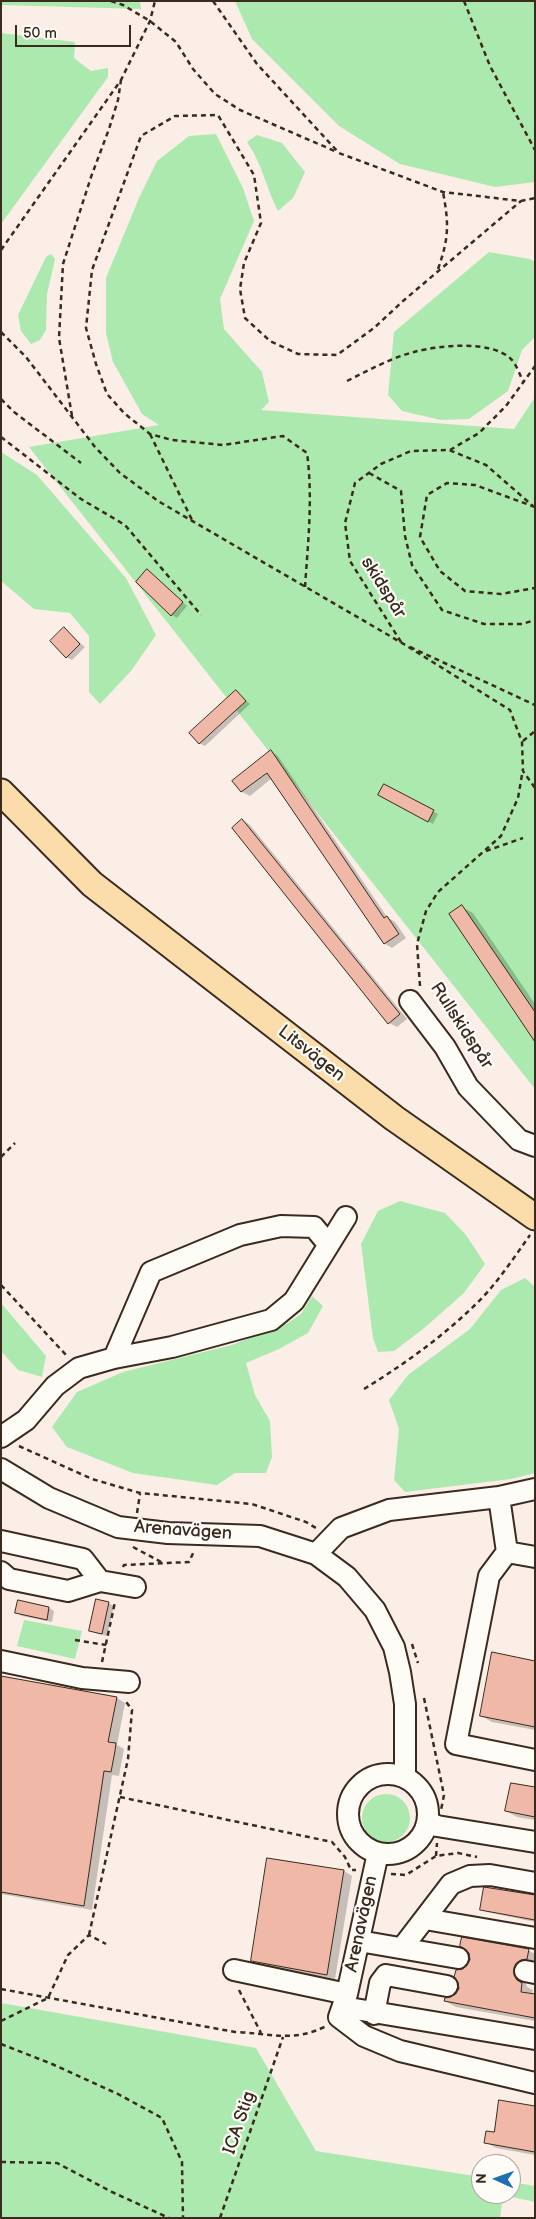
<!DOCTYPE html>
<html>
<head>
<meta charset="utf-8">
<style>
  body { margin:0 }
  #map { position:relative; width:536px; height:2219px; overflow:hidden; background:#faeee7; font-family:"Balsamiq Sans",sans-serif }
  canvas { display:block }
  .frame { position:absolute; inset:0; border:2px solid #3b2a1e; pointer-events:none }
  .north { position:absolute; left:471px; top:2154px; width:50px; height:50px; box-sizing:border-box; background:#fdfcf7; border:1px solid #afa8a0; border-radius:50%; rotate:272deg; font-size:14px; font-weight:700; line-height:20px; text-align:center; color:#3b2a1e }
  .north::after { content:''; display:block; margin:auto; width:18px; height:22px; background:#1f6fb2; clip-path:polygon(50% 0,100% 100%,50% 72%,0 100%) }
  .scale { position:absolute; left:15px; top:25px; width:116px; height:22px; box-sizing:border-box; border:2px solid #3b2a1e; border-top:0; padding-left:6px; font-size:15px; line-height:18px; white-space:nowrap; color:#3b2a1e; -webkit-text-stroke:4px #fdfcf7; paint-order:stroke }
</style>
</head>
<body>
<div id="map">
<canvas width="536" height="2219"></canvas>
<div class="frame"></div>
<div class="north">N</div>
<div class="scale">50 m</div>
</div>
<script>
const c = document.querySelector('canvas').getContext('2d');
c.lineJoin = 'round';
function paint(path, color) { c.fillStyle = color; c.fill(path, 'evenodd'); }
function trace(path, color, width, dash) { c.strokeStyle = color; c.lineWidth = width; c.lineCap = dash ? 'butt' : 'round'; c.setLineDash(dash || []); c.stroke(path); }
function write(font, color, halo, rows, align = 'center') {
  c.font = font + ' "Balsamiq Sans",sans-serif'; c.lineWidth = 4.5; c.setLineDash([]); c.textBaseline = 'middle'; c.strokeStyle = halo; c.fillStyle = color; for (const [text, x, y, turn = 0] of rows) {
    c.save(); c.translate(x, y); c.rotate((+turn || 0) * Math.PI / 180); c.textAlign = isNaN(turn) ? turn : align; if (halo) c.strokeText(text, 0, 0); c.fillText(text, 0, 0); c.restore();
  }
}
paint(new Path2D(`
  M1 1H140L141 9 1 5Z
  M235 1H535V182L495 187 400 164 339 126 252 39Z
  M1 33 75 42 74 58 91 71 108 68V77L1 224Z
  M216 134 243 188 254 221 220 299 224 329 262 372 269 402 261 410 514 429 535 397V1089L29 447 159 425 142 414 113 362 106 333V278L139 198 157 161 189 136Z
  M257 135 282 143 305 172 293 198 278 211C266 188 262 163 247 142Z
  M489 252 530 259 535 262V337L522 350 508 391 469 419 441 420 402 411 388 395 394 332Z
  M51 254 55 259 47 294 46 330 40 340 31 344 21 331 18 315 46 257Z
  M1 452 37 475 126 578 156 635 131 671 100 704 89 692V636L70 613 34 609 1 581Z
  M400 1201 445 1213 466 1235 485 1264 464 1293 423 1329 394 1351 378 1352 373 1338 361 1244 378 1211Z
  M525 1278 535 1287V1473L511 1479 405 1492 394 1480 399 1429 389 1400 408 1375 470 1329 501 1290Z
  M312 1296 323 1306 308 1333 279 1349 246 1363 255 1395 270 1421 272 1457 266 1473H235L217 1485 133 1473 67 1447 52 1427 77 1392 123 1372 232 1345 288 1323 301 1314Z
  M1 1303 46 1356 42 1377 18 1370 1 1351Z
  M24 1620 82 1631 75 1659 17 1646Z
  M362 1818a24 24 0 1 1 48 0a24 24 0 1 1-48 0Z
  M1 2003 256 2048 316 2151 481 2177V2194H511V2182L535 2186V2202L503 2195 500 2218H1Z`), '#ace9af');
paint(new Path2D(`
  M147 571 187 606 177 618 172 615Z
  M64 629 85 647 72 660 66 657Z
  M236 692 250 704 205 746 199 743Z
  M271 751 278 756 387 917 395 922 406 938 392 948 384 943 272 778 250 796 242 792 234 781Z
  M385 785 438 814 433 824 380 795Z
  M243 820 250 825 407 1019 397 1027 389 1023Z
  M462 907 473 913 535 1004V1040Z
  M19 1602 49 1608 54 1611 52 1622 22 1616 17 1613Z
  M108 1603 114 1606 107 1636 95 1633 90 1630Z
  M535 1662V1730L492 1722 481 1716Z
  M1 1677 117 1698 125 1703 117 1745 124 1749 119 1776 112 1775 92 1910 1 1894Z
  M535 1789V1820L517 1817 506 1811Z
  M344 1871 352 1876 335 1979 260 1965 252 1961Z
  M535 1896V1922L487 1912 482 1909Z
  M528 1950 535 1954V1966L524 1976 527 1987 533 1990 532 1995 535 1996V2021L456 2007 445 2001 452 1998 460 1989 463 1970Z
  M535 2107V2155L496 2148 485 2142Z`), '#0003');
const building = new Path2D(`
  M147 569 183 602 171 616 136 582Z
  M64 627 80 644 66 658 50 641Z
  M236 690 246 701 199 744 189 733Z
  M271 750 384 918 387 916 399 934 384 944 267 773 241 792 232 781Z
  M384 784 434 810 428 822 378 795Z
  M242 819 400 1014 388 1024 232 828Z
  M462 905 535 1012V1042L449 914Z
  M96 1599 109 1602 102 1634 89 1631Z
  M18 1600 49 1607 47 1620 15 1613Z
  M492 1652 535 1661V1727L480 1716Z
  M1 1676 117 1697 108 1742 116 1743 115 1751 111 1772 104 1771 84 1906 1 1892Z
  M511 1783 535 1787V1817L505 1811Z
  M267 1858 344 1870 327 1975 251 1961Z
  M484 1887 535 1895V1920L480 1910Z
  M462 1937 529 1949 527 1959 521 1960 516 1964 514 1974 517 1980 522 1983 521 1992 535 1994V2018L444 2001 445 1998 451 1997 459 1989 458 1982 454 1977 456 1970 463 1969 470 1960 469 1953 460 1946Z
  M499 2100 535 2106V2152L484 2143 486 2131 494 2132Z`);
paint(building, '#f0b8a6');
trace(building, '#3b2a1e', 1);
const minor = new Path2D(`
  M410 1001 445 1047 468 1087 519 1140 535 1146
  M114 1358 151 1272 240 1235 281 1226 314 1227 328 1244
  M1 1437 26 1420 55 1386 79 1368 114 1358 172 1347 271 1320 294 1301 346 1217
  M1 1469 49 1498 118 1527 168 1533 260 1536 316 1554 347 1577 375 1610 394 1647 400 1672 405 1704V1777
  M499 1497 507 1552 535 1557
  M1 1541 83 1559 100 1581 135 1587
  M507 1552 489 1576 456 1744 535 1760
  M316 1554 341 1528 389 1510 499 1497 535 1489
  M1 1572 9 1579 68 1591 100 1581
  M1 1661 82 1678 129 1682
  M348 1814a40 40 0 1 1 80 0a40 40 0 1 1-80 0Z
  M428 1822 437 1826 535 1842
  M378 1853 347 1994 339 2017 364 2036 400 2051 535 2083
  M425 1919 535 1938
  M359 1941 458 1958
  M402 1948 451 1884 470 1876 490 1875 535 1883
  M234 1970 347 1994
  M525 1971 535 1973
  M343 2007 535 2039
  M374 2014 380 1983 386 1975 447 1986`);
const major = new Path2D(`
  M1 792 92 884 394 1118 535 1217`);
trace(minor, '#3b2a1e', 24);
trace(major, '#3b2a1e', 29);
trace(new Path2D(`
  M111 1 123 5 150 21 176 42 193 69 215 94 240 110 337 152
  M213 1 257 64 339 153 443 192 521 201 535 198
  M464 1 490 66 535 150
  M1 250 121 80 150 21 155 1
  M438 269C449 238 449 224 443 192
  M1 332 26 357 95 447 120 473 158 501 402 643 510 710 522 742 523 771 535 788
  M347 381C369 370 391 358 414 352 439 345 492 340 511 359 517 365 520 376 524 383
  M1 399 14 412 81 463
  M72 416 59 338 63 264 91 177 109 129 118 100 121 80
  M150 434 192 520
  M1 437 81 499 125 525 201 615
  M450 450 479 433 506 406 535 366
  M369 473 401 491 405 536 412 565 442 610 484 624H522L535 620
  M535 507 475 485 447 483 427 495 420 537 440 571 465 591 501 594 535 588
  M305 587C308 542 313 498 307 453L283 436 223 445 172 440 150 434 124 413 107 394 96 364 86 328 92 270 141 136 175 116 218 115 254 175 261 223 244 263 240 289 245 318 270 341 298 354 337 355 374 328 403 301 521 201
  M401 642 350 561 345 523 355 483 381 464 411 451 449 450 486 465 533 506
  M410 647 535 705
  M523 741 535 731
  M486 851 523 838
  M420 986 417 944 426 911 438 892 501 836 518 798 523 769
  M1 1157 15 1143
  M1 1285 67 1356
  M364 1389C403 1365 441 1338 475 1305 496 1285 513 1259 530 1235
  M19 1446 92 1479 140 1493 252 1504 306 1522 316 1528
  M137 1513 140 1494
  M133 1547 163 1563
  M123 1567 124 1565 189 1562 194 1551
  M75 1640 106 1645
  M412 1644 418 1663
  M102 1662 115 1602
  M424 1698 444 1795 441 1810
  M120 1797 332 1842 345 1857 351 1870H356
  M436 1856 437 1843
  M391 1874 406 1875 436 1856 458 1853 477 1857
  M89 1935 128 1759 132 1710 124 1699
  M1 1989 235 2032C269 2033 294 2043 326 2026
  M239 1990 261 2033
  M1 2021 48 1998 68 1955 89 1935 106 1944
  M1 2044 52 2064 118 2094 162 2118 182 2162 183 2218
  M1 2162 57 2163 112 2192 169 2218
  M220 2218 283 2037`), '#3b2a1e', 2.5, [5, 4]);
trace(minor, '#fdfcf7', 20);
trace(major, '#faddab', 25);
write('18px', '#3b2a1e', '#fdfcf7', [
  ["skidspår",383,588,58],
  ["Rullskidspår",461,1026,57],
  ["Litsvägen",311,1054,38],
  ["Arenavägen",183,1531,4],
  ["Arenavägen",362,1924,-78],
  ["ICA Stig",240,2123,-71]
]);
</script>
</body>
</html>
